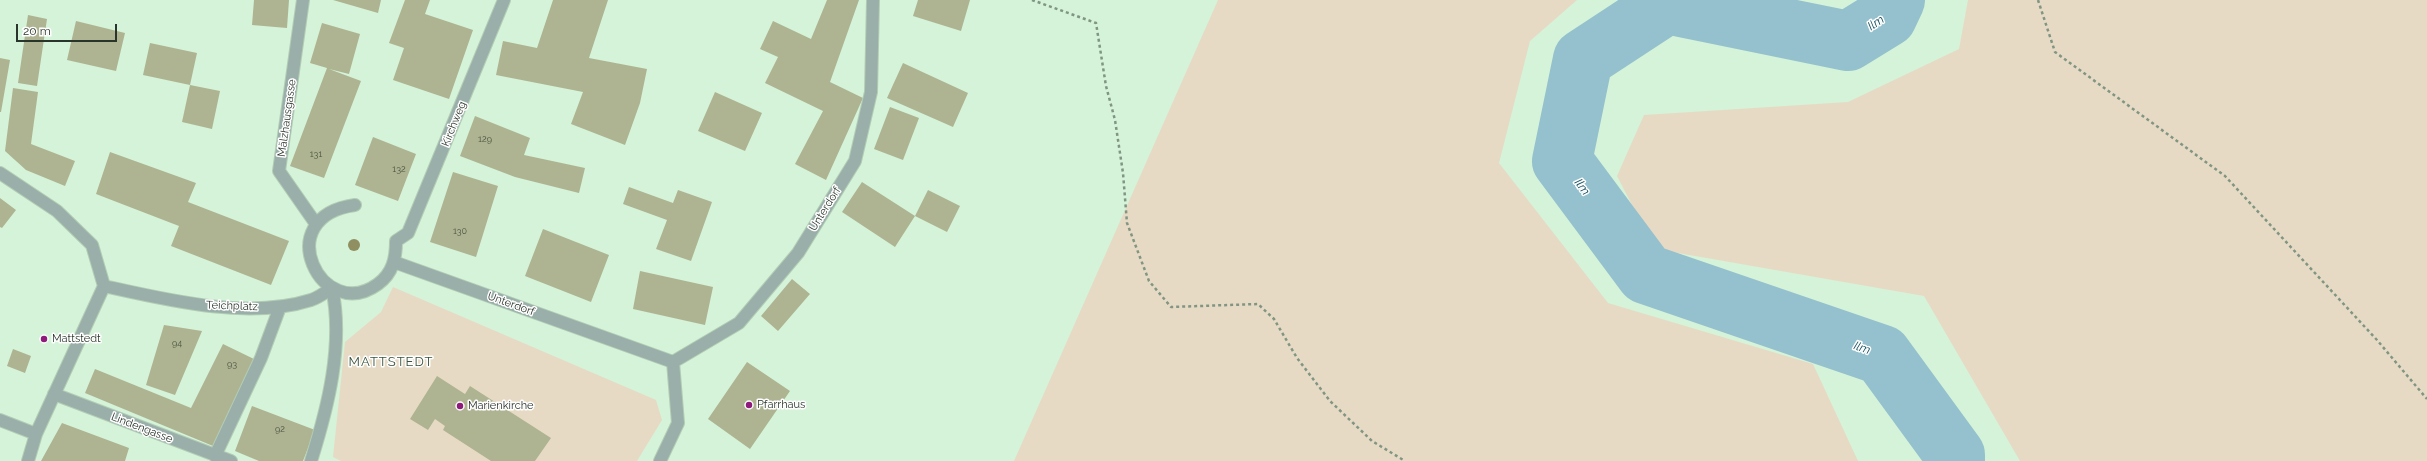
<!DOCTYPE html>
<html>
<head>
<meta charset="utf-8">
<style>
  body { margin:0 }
  #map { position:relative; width:2427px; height:461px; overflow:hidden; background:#d4f3d8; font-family:Raleway,sans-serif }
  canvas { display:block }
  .scale { position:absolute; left:16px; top:24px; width:101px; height:18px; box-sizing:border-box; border:2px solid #29342a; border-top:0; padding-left:5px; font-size:12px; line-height:14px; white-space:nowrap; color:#29342a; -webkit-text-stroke:3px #fff; paint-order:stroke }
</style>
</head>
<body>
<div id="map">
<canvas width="2427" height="461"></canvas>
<div class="scale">20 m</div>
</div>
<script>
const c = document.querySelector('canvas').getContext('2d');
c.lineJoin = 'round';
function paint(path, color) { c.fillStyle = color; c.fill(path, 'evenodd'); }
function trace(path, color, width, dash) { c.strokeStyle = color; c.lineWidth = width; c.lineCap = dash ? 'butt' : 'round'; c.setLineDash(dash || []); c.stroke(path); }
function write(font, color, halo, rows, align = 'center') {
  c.font = font + ' Raleway,sans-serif'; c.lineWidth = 3; c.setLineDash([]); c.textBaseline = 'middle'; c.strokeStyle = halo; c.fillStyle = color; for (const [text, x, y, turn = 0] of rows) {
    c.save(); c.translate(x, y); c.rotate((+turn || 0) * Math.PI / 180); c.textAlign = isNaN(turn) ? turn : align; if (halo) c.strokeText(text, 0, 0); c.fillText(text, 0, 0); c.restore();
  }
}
paint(new Path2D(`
  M1218 0H1577L1530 41 1499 163 1608 303 1813 364 1858 461H1014Z
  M1968 0H2427V461H2020L1924 296 1655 249 1617 176 1644 115 1848 102 1959 49Z
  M393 287 656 400 662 420 637 461H341L333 457 345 342 381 312Z`), '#e7dac4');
trace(new Path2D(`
  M1895 0 1887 17 1848 41 1667 4 1583 59 1562 161 1646 274 1882 355 1955 455V461`), '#95c1ce', 60);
paint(new Path2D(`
  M254 0H289L287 28 252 25Z
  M333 0H381L378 13Z
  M405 0H430L425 14 473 30 449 99 393 80 404 48 389 43Z
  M553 0H608L589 58 647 69 640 103 625 145 571 124 583 92 496 75 503 41 537 48Z
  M827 0H859L830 82 863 98 826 180 795 164 823 111 765 83 778 57 760 49 773 21 811 39Z
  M918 0H970L961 31 913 16Z
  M28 15 47 19 37 86 18 83Z
  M76 21 125 33 116 71 67 60Z
  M322 23 360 34 349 74 329 69 361 81 324 178 290 166 327 68 310 63Z
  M150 43 197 53 190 85 143 75Z
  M0 58 10 60 1 112H0Z
  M903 63 968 93 953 127 887 98Z
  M190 85 220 91 212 129 182 122Z
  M13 88 38 92 31 144 75 161 65 186 26 170 5 151Z
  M715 92 762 113 745 151 698 131Z
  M890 107 919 118 903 160 874 149Z
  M475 116 530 138 524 155 585 168 579 193 515 177 460 156Z
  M373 137 416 154 398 201 355 185Z
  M110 152 196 183 188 202 289 241 271 285 171 246 179 226 96 194Z
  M453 172 498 186 476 257 430 242Z
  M862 182 915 216 895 247 842 212Z
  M629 187 673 203 678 190 712 202 691 261 656 249 667 220 623 204Z
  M928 190 960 206 947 232 915 216Z
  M0 198 16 210 2 228 0 227Z
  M543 229 609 255 591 302 525 276Z
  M640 271 713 287 705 325 633 309Z
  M792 279 810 294 778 331 761 316Z
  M164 325 202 331 175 395 146 385Z
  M223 344 256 360 213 446 85 393 95 369 191 408Z
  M13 349 31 356 25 373 7 366Z
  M747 362 790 391 750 449 708 419Z
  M437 376 465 394 470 386 551 438 535 461H491L443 430 445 426 435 419 428 430 410 419Z
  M252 406 315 430 303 461H259L235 451Z
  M62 423 129 448 125 461H41Z`), '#aeb491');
const minor = new Path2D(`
  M303 0 279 171 316 224
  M0 173 57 211 92 245 104 286 36 434 28 461
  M355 205C268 217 322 325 378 284 393 273 396 258 396 241L408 233 504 0
  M394 262 673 362 678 423 660 461
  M104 286C167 300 248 320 311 300 318 298 326 292 332 288
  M673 362 739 323 798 253 855 161 871 92 873 0
  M54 394 231 461
  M0 420 36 434
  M215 456 261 358 280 307
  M311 461C328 407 344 344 332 288`);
trace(minor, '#b2cdb5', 14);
trace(new Path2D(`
  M1032 0 1096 23 1106 86 1115 120 1123 173 1127 223 1149 281 1171 307 1258 304 1274 319 1297 358 1330 401 1372 441 1405 461
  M2038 0 2055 52 2225 176 2377 340 2427 399`), '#809582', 2.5, [3, 3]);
trace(minor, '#9aaeaa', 12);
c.fillStyle = '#908f61';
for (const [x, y] of [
  [354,245]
]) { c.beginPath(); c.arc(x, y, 6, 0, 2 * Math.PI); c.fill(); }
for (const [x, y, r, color] of [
  [44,339,4,"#8e1a7c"],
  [749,405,4,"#8e1a7c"],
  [460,406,4,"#8e1a7c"]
]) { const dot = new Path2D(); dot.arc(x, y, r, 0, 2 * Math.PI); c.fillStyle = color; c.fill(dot); trace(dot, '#fff', 1.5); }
write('9px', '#4a5444', null, [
  ["129",485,139],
  ["131",316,154],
  ["132",399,169],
  ["130",460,231],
  ["94",177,343],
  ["93",232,364],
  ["92",280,429]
]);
write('11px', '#29342a', '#fff', [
  ["Mälzhausgasse",287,118,-82],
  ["Kirchweg",454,124,-68],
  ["Unterdorf",825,209,-58],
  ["Unterdorf",511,304,20],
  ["Teichplatz",232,306,2],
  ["Lindengasse",142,428,21]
]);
write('11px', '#29342a', '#fff', [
  ["Mattstedt",52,339],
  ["Pfarrhaus",757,405],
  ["Marienkirche",468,406]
], 'left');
write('italic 12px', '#114e5e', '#fff', [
  ["Ilm",1876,23,-34],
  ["Ilm",1582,187,53],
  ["Ilm",1862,348,19]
]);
c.letterSpacing = '1px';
write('13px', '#36503b', '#fff', [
  ["MATTSTEDT",391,362]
]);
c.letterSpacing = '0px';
</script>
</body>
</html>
